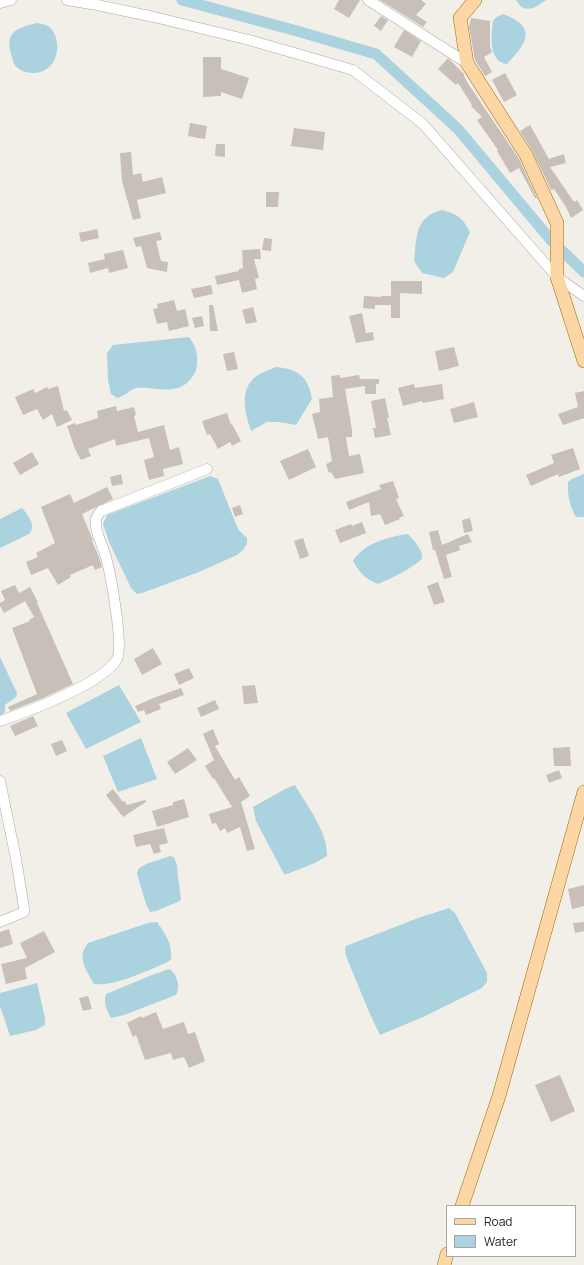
<!DOCTYPE html>
<html>
<head>
<meta charset="utf-8">
<style>
  body { margin:0 }
  #map { position:relative; width:584px; height:1265px; overflow:hidden; background:#f2efe9; font-family:Manrope,sans-serif }
  canvas { display:block }
  .legend { position:absolute; left:446px; top:1205px; width:130px; height:52px; box-sizing:border-box; background:#fff; border:1px solid #a7a7a7; margin:0; padding:5px 7px; list-style:none; font-size:12px; color:#222 }
  .legend li { display:flex; align-items:center; gap:8px; height:20px }
  .legend b { width:20px; border:1px solid #a7a7a7 }
</style>
</head>
<body>
<div id="map">
<canvas width="584" height="1265"></canvas>
<ul class="legend">
<li><b style="height:5px;background:#fcd6a4"></b>Road</li>
<li><b style="height:11px;background:#aad3df"></b>Water</li>
</ul>
</div>
<script>
const c = document.querySelector('canvas').getContext('2d');
c.lineJoin = 'round';
function paint(path, color) { c.fillStyle = color; c.fill(path, 'evenodd'); }
function trace(path, color, width, dash) { c.strokeStyle = color; c.lineWidth = width; c.lineCap = dash ? 'butt' : 'round'; c.setLineDash(dash || []); c.stroke(path); }
paint(new Path2D(`
  M516 0H546C536 8 524 15 516 0Z
  M503 14C538 27 527 43 507 64 491 62 491 43 492 30 493 28 492 23 493 21 495 17 499 16 503 14Z
  M37 23C40 24 43 24 46 25 63 33 62 71 35 73 29 73 22 72 18 68 13 65 13 60 11 54 5 31 17 28 37 23Z
  M442 210C459 215 462 217 470 232L453 272 444 278 422 273 414 261C417 238 414 217 442 210Z
  M189 337C195 345 198 353 197 363 197 371 193 377 188 382 173 396 153 386 136 388 129 390 124 397 117 398L111 394 108 380 107 353 113 345Z
  M276 367C298 369 308 376 312 399L296 425 279 422H267L251 431C246 415 239 393 253 379 259 373 269 370 276 367Z
  M584 474V517H576C570 507 567 494 568 482L572 479Z
  M210 476 218 479 238 529 247 538V544L243 550 237 555 199 572 142 593 137 594 131 588 109 542 103 524 107 515Z
  M22 508C28 515 37 526 29 534L0 548V519Z
  M408 534C414 541 423 549 422 559 409 570 394 577 378 584 365 579 360 573 353 561 364 543 388 537 408 534Z
  M0 657 17 693 16 697 5 705V711L3 714 0 715Z
  M119 685 141 722 86 749 66 713Z
  M141 738 157 779 118 792 103 756Z
  M295 785C307 806 328 832 327 856L315 863 287 874H284L256 821 253 807 287 788Z
  M170 856 174 857 177 865 178 877 181 899 180 901 156 911 150 912 146 904 137 874 138 869 146 864Z
  M449 908 455 913 487 973V982L482 988 423 1017 380 1035 369 1012 346 956 345 949 346 946 418 918Z
  M157 922C165 933 173 945 171 959L168 962C149 970 113 987 94 984 89 975 80 963 83 952 84 949 86 946 88 943L148 923Z
  M169 969C177 973 181 988 176 995L124 1015 111 1018C107 1010 103 1002 106 994L152 975Z
  M37 983 45 1018V1025L36 1030 10 1036 0 1006V993Z`), '#aad3df');
trace(new Path2D(`
  M182 0 297 31 376 54 458 129 550 239 584 272`), '#aad3df', 11);
paint(new Path2D(`
  M339 0H360L349 18 334 9Z
  M380 0H421L426 4 416 15 427 22 423 27Z
  M381 16 388 20 381 31 374 26Z
  M471 18 490 21V46L492 52 484 57 492 72 485 76 475 60 469 27Z
  M404 30 421 41 412 57 394 47Z
  M203 57H221V69L249 78 242 99 221 92V96L203 97Z
  M448 58 464 74V76L469 85 519 159 537 198H535L519 168 510 173 497 151 498 150 477 120 482 117 471 106 472 105 458 83 456 85 438 69Z
  M505 73 517 95 504 102 492 80Z
  M190 123 207 126 205 139 188 136Z
  M530 125 549 159 564 154 566 163 550 167 574 202 577 200 583 210 571 218 566 207 554 189 551 190 533 152 520 131Z
  M294 128 325 132 323 150 291 146Z
  M216 144H225V157L215 156Z
  M131 152 133 175 141 173 143 182 162 177 166 193 137 200 141 218 133 220 122 181 120 153Z
  M266 192H279L278 207H266Z
  M97 229 99 238 81 242 79 233Z
  M160 232 162 240 156 241 161 261 168 262 167 272 147 268 141 246 136 247 133 238Z
  M264 238 272 239 271 251 262 250Z
  M260 249 261 259H254L259 278 255 279 257 289 242 293 239 280 217 285 215 276 239 271V269L243 268 242 250Z
  M123 250 128 268 109 273 108 268 90 273 88 263 105 259 104 254Z
  M391 281H422V294L400 293V318H391V305H375V309L363 308 364 296 381 297V296H391Z
  M211 285 213 294 194 298 191 289Z
  M174 300 177 311 185 309 189 326 169 331 167 322 157 324 153 309 158 308 157 304Z
  M209 305H213L218 331H210Z
  M253 307 257 322 246 324 242 310Z
  M362 313 366 333 373 332 374 340 356 343 349 316Z
  M202 316 204 326 195 328 192 318Z
  M454 347 459 366 439 371 435 351Z
  M234 352 238 369 227 371 223 354Z
  M340 375V378L359 375 360 379H379V384H376V394H365V386L345 389 352 430V437H346L349 456 360 454 364 473 335 479 331 472 329 473 326 464 332 461 328 437 318 439 312 414 320 412 319 399 333 397 331 376Z
  M414 384 415 388 442 384 444 399 423 403 422 401 403 406 398 388Z
  M58 386 64 411 67 410 72 420 57 427 52 414 43 420 37 409 23 415 15 397 33 389 35 393 47 387 48 389Z
  M584 391V418L563 425 558 414 578 407 575 393Z
  M385 398 389 418H387L391 435 375 438 373 428H376L371 401Z
  M474 402 478 417 454 423 450 409Z
  M116 406 117 411 134 407 136 415 134 416 138 432 164 425 170 450 179 447 183 464 163 469 164 476 149 480 144 460 154 457 149 438 116 446 115 439 88 449 91 456 81 460 75 449 67 426 75 423 76 425 98 418 97 411Z
  M227 413 231 425 232 424 241 441 232 446 230 442 218 449 210 434 207 435 202 421Z
  M573 448 580 469 559 477 558 474 531 486 526 475 554 463 551 455Z
  M308 449 316 467 289 480 280 461Z
  M32 452 39 464 20 475 13 463Z
  M121 474 123 484 112 486 110 477Z
  M393 481 399 498 396 499 404 516 399 518 400 519 385 525 380 514 371 516 369 502 349 510 346 502 381 489 379 485Z
  M107 487 113 499 82 514 92 538 93 540 92 541 99 557 102 567 95 570 93 565 70 575 71 577 58 585 48 568 31 575 26 562 38 557 36 553 55 543 41 507 70 494 74 503Z
  M240 505 243 514 235 517 232 508Z
  M470 518 473 531 464 533 462 520Z
  M362 522 366 533 340 543 335 530 351 524 352 526Z
  M438 530 442 545 468 534 472 542 459 546 460 550 446 555 452 577 444 579 435 550H433L429 532Z
  M303 538 309 556 300 559 294 541Z
  M438 582 445 602 434 605 427 586Z
  M15 585 19 593 30 587 38 602 37 603 73 684 43 698 10 711 8 707 37 694 12 628 30 621 29 620 34 617 25 601 4 613 0 606V603L5 600 1 591Z
  M153 648 162 664 142 675 134 659Z
  M189 668 194 678 179 685 174 674Z
  M255 685 258 703 244 704 242 686Z
  M181 688 184 695 159 704 161 709 146 715 144 710 138 712 135 706 156 697Z
  M215 700 219 709 201 717 197 708Z
  M33 716 38 726 15 736 10 726Z
  M213 729 219 744 215 746 235 780 239 777 250 796 241 802 255 849 247 851 240 827 227 833 225 828 220 831 216 823 212 824 209 814 232 807 214 778 213 779 205 766 214 760 203 734Z
  M62 740 67 751 56 756 51 744Z
  M570 747 571 766H554L553 748Z
  M188 748 197 760 175 774 167 762Z
  M559 770 562 778 549 783 546 775Z
  M113 789 123 802 125 801 127 805 145 800 146 802 123 817 106 795Z
  M184 799 189 817 157 827 152 811 173 805V802Z
  M164 828 168 843 159 845 161 852 154 854 150 844 136 847 133 835Z
  M584 885V906L572 909 568 889Z
  M584 922V931L575 933 573 923Z
  M9 929 13 944 0 948V932Z
  M44 931 55 952 25 968 27 979 6 984 1 964 27 958 20 943Z
  M88 996 92 1009 83 1011 79 998Z
  M156 1012 163 1029 184 1022 188 1034 195 1032 205 1061 189 1068 184 1057 173 1060 171 1053 145 1060 136 1035 133 1037 127 1023 141 1016 142 1018Z
  M560 1075 575 1111 551 1122 535 1085Z`), '#c7bfb8');
const minor = new Path2D(`
  M67 0 97 5 154 17 249 40 353 70 423 124 557 277 584 296
  M368 0 467 63
  M0 3 11 0
  M0 721C27 712 104 683 117 659 124 646 110 570 105 554 102 544 94 530 96 519 97 516 99 513 101 511L207 469
  M0 781 16 859 24 908V912L0 922`);
const major = new Path2D(`
  M475 0 460 18 467 63 526 155 557 223V277L584 361
  M462 1206 499 1096 584 792
  M444 1265 447 1254`);
trace(minor, '#a9a9a9', 11);
trace(major, '#a06b00', 14);
trace(minor, '#fff', 10);
trace(major, '#fcd6a4', 13);
</script>
</body>
</html>
